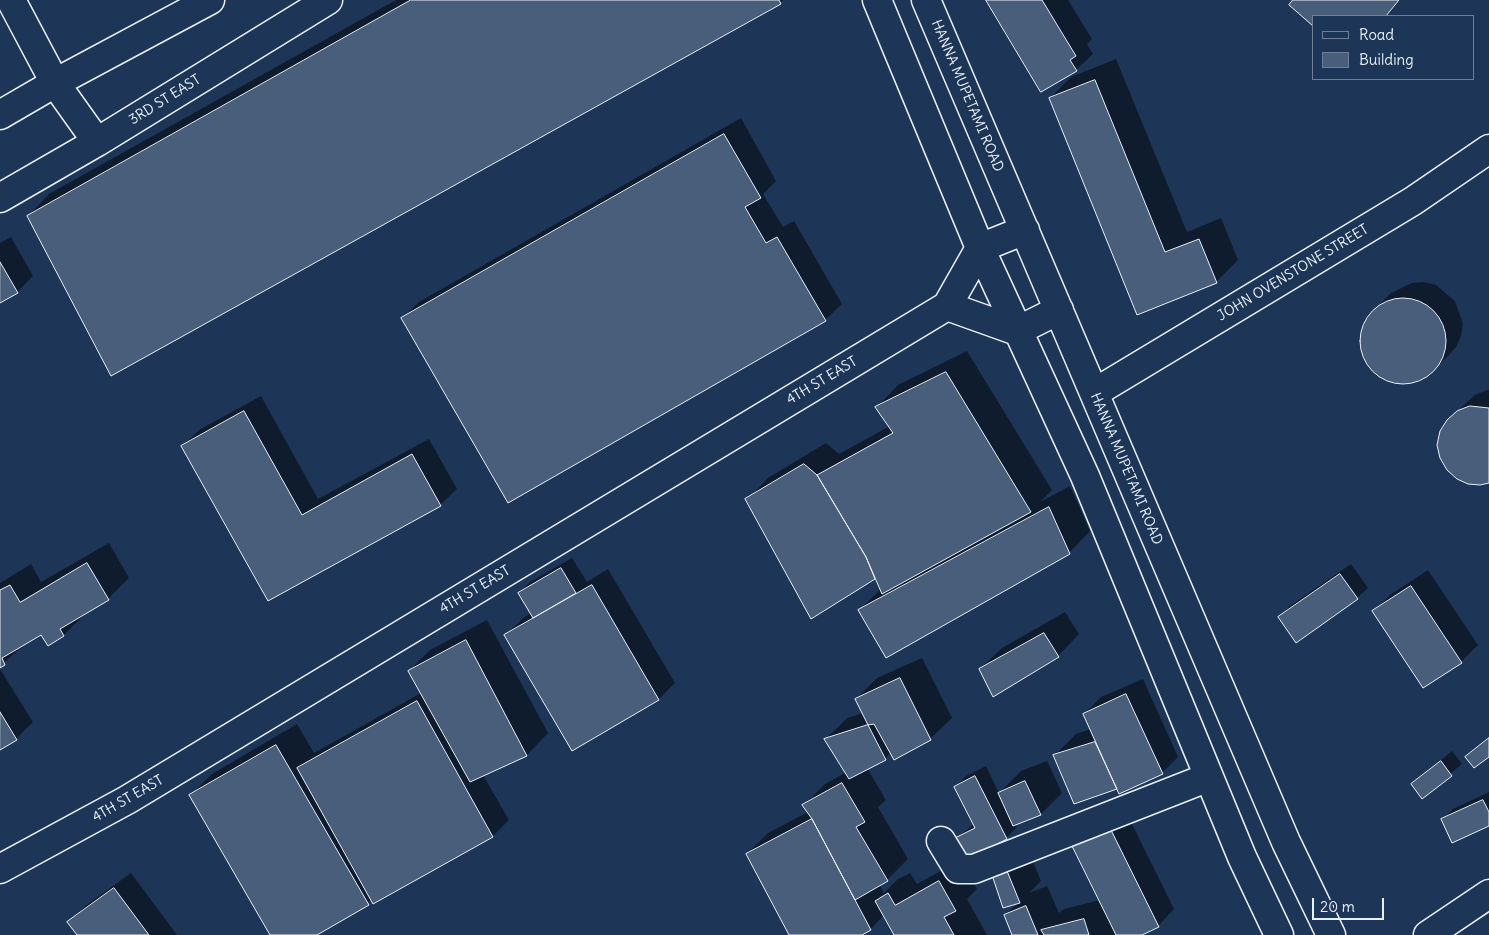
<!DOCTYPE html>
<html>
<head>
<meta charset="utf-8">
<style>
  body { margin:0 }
  #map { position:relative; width:1489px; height:935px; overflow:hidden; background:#1d3557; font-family:Delius,sans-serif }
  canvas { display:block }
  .legend { position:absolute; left:1312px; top:15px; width:162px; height:65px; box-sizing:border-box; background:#1d3557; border:1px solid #6e8097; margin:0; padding:6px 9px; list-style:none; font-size:15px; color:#e8f1f8 }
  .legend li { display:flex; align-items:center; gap:10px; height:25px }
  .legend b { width:25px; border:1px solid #6e8097 }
  .scale { position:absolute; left:1312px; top:898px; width:72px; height:22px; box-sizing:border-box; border:2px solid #e8f1f8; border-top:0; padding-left:6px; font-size:15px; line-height:18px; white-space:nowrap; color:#e8f1f8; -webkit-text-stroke:4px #1d3557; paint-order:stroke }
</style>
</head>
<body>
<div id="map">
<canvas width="1489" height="935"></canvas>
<ul class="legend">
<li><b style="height:6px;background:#1d3557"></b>Road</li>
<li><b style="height:14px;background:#495e7a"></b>Building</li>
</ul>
<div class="scale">20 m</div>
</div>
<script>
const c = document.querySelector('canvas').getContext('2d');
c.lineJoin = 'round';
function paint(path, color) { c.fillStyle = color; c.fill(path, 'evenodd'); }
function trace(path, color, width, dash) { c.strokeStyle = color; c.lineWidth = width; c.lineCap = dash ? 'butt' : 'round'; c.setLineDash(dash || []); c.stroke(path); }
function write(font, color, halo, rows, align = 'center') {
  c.font = font + ' Delius,sans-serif'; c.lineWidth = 4; c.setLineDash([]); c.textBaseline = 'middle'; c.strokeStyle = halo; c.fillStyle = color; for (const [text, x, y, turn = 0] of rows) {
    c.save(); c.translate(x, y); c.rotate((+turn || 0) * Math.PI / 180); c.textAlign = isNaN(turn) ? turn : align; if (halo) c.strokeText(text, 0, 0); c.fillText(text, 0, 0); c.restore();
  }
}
paint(new Path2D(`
  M396 0H783L780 3 28 216 49 194Z
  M987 0H1068L1092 39 1087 44 1093 54 1076 70Z
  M1295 0H1400L1387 16H1313Z
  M1116 59 1187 232 1221 218 1238 260 1217 281 1137 313 1050 98 1071 77Z
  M741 118 776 181 763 194 783 227 794 221 842 304 825 320 403 318 419 302Z
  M11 237 33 276 17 292 0 302V243Z
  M1424 282 1436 285 1455 301 1463 324 1461 336 1456 347 1448 356 1421 380 1397 383 1385 379 1375 373 1363 353V330L1374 310 1391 293 1412 283Z
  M967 351 1052 490 1040 502 1070 486 1090 531 1069 553 859 610 881 589 876 578 811 617 747 500 768 478 826 443 839 454 890 426 877 407 898 385Z
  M1487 390H1489V481L1448 420 1475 395Z
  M261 396 318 499 429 439 457 489 440 505 268 600 183 446 199 430Z
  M109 543 129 578 108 599 85 614 64 635 48 644 41 633 26 642 0 667V583L31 564 41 582Z
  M572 558 587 582 608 569 675 683 659 699 506 635 522 619 531 613 519 593 530 582Z
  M1351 564 1368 588 1357 598 1280 617 1290 606Z
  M1428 570 1478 645 1461 662 1423 686 1374 611 1390 595Z
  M1065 612 1079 634 1058 656 980 669 1002 648Z
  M487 620 548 733 527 755 483 775 509 820 493 836 372 900 314 935H272L191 795 212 774 297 724 314 753 421 693 409 671 430 650Z
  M922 658 952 718 930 739 891 752 885 759 867 768 886 800 878 807 908 859 887 880 879 884 884 893 898 879 910 873 917 884 961 860 977 889 967 899 987 935H895L884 915 871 929 859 935H791L747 854 768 833 808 812 803 806 825 784 847 772 826 739 847 718 863 713 856 699 877 678Z
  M0 669 33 722 16 739 0 749Z
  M1143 679 1178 757 1162 773 1117 786 1055 755 1076 734 1091 729 1084 714 1101 697Z
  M1452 751 1462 764 1422 797 1412 784Z
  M1047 761 1062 793 1041 814 1015 824 1017 827 1006 838H957L974 824 955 787 966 776 986 766 999 793 1021 771Z
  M1489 792V825L1442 820 1453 809Z
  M1126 812 1174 909 1158 926 1139 935H1118L1114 929 1115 935H1013L1005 915 1018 903 991 869 1026 845 1041 881 1029 893 1047 886 1059 913 1064 909 1100 900 1074 846 1090 830Z
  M131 873 177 935H78L69 923 85 906Z`), '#0007');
const building = new Path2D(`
  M411 0H779L781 4 111 376 27 216Z
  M986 0H1042L1076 56 1070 60 1077 71 1041 92Z
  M1293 0H1399L1386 16H1313V26L1289 5Z
  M1095 80 1165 252 1199 239 1217 283 1137 315 1049 98Z
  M724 134 761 198 745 207 766 243 777 237 826 321 508 503 401 318Z
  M0 262 18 293 0 303Z
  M1360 341a43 43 0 1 1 86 0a43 43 0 1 1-86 0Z
  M946 372 1031 512 882 594 866 557 817 475 893 433 875 407Z
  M1470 406 1489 408V483L1480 485 1468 484 1457 479 1447 470 1440 458 1437 445 1440 431 1447 420 1457 411Z
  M244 411 302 515 412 454 441 506 268 601 181 446Z
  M804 464 817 475 866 557 875 579 811 619 745 499Z
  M1049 507 1070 554 886 658 858 610Z
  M87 563 109 600 60 629 64 636 48 646 41 635 2 658 5 665 0 668V590L10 585 20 602Z
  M561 568 576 593 533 618 518 593Z
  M1340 574 1358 599 1296 643 1278 617Z
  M592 585 659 700 572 751 504 635Z
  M1411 586 1462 663 1423 688 1372 611Z
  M1044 633 1059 657 993 697 979 669Z
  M466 640 527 756 470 782 408 671Z
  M900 678 931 740 894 760 874 724 868 725 855 699Z
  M1126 694 1163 774 1119 794 1083 714Z
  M417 701 493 837 373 904 297 768Z
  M0 712 17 740 0 750Z
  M868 725 886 760 849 779 824 739Z
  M1489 738V757L1474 768 1465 757Z
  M1095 742 1117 789 1074 804 1053 755Z
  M276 745 369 905 317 935H270L189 795Z
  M1441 761 1452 776 1422 799 1411 784Z
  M975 776 1007 839 966 860 955 838 975 828 954 787Z
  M1025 781 1041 815 1013 826 998 793Z
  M842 783 865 822 856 827 888 881 855 900 812 819 802 805Z
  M1483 800 1489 812V826L1452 843 1441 819Z
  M812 819 871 930 862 935H789L746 854Z
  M1110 828 1159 927 1142 935H1116L1072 846Z
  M1005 866 1020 903 1003 908 990 869Z
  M939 881 956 911 944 917 954 935H894L875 901 888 893 895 905Z
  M114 888 149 935H77L67 922Z
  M1026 906 1038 935H1012L1004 915Z
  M1084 919 1089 935H1044L1041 930Z`);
paint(building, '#495e7a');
trace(building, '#e8f1f8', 1);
const minor = new Path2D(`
  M11 0 55 83 97 142
  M877 0 980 248 1085 476 1242 857 1279 935
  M926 0 1286 842 1331 935
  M0 115 55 83 210 0
  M0 198 97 142 328 0
  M947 306 1017 331 1059 310
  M1094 393 1413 201 1489 149
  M941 841 958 869H974L1209 777
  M0 869 127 800 947 306 980 248 1025 230
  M1428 935 1489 894`);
trace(minor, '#e8f1f8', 31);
trace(minor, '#1d3557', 28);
write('14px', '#e8f1f8', '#1d3557', [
  ["HANNA MUPETAMI ROAD",967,96,67],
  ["3RD ST EAST",165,100,-32],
  ["JOHN OVENSTONE STREET",1293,273,-31],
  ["4TH ST EAST",822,381,-31],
  ["HANNA MUPETAMI ROAD",1126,469,67],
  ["4TH ST EAST",475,590,-31],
  ["4TH ST EAST",128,799,-30]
]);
</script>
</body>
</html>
